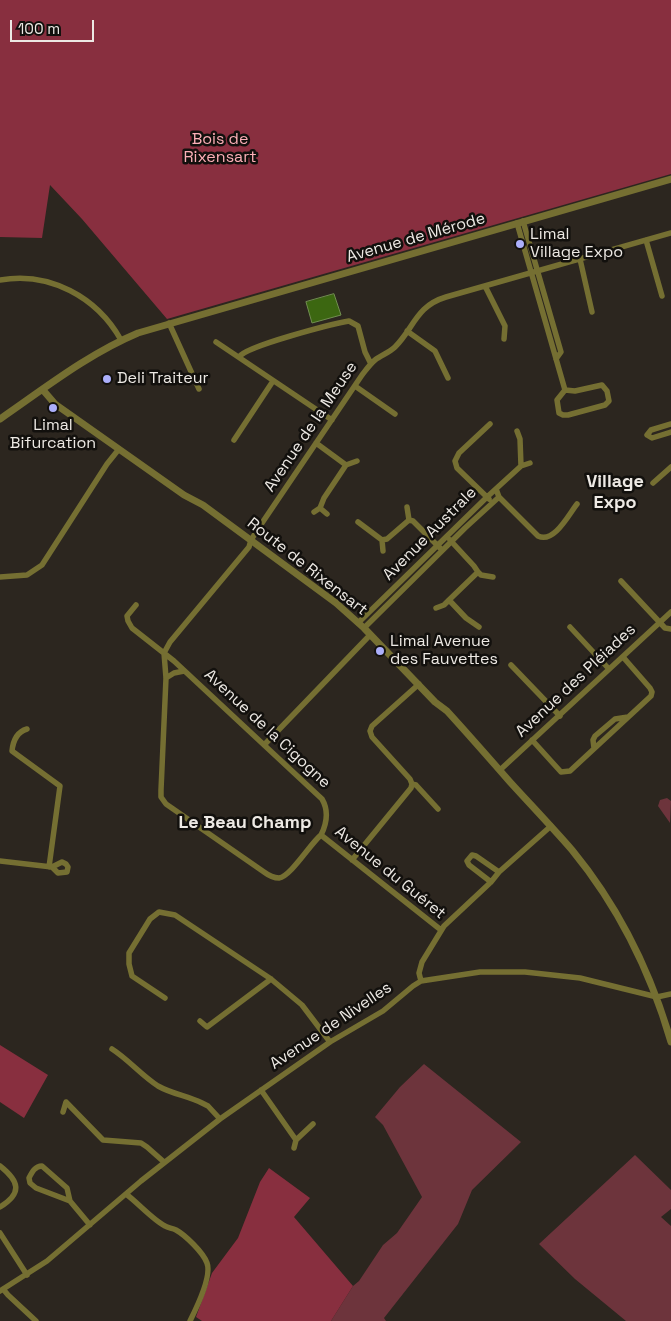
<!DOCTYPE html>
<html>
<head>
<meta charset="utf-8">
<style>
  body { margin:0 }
  #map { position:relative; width:671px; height:1321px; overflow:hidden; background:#2c261f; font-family:"Space Grotesk",sans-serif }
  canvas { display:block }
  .scale { position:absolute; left:10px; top:20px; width:84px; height:22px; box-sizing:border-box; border:2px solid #ede9e4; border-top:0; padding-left:6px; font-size:15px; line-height:18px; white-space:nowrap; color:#ede9e4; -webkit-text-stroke:4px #12100d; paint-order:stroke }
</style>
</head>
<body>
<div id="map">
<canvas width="671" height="1321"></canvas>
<div class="scale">100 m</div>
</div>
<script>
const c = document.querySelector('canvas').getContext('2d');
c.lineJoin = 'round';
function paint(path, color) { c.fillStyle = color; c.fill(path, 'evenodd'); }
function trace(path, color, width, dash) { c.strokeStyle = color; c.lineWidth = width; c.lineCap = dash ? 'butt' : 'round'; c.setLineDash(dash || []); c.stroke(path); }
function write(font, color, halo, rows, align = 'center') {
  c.font = font + ' "Space Grotesk",sans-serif'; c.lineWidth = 5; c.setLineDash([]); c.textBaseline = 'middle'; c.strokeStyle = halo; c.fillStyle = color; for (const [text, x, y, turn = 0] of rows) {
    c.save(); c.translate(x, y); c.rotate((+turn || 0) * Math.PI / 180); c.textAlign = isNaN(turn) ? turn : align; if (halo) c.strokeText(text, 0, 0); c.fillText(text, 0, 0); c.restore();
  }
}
paint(new Path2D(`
  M667 798 671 801 670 823 658 806 660 800Z
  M424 1064 521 1142 472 1190 458 1224 384 1318 386 1321H331L353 1286 359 1281 383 1245 397 1233 422 1197 383 1125 375 1117 400 1087Z
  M635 1155 671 1190V1209L661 1217 671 1226V1321H626L575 1279 539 1244Z`), '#6d343c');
paint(new Path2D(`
  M0 0H671V174L167 319 82 219 50 185 42 238 0 237Z
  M0 1045 48 1075 24 1118 0 1102Z
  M269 1168 310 1198 294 1217 353 1286 331 1321H202L196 1317 212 1273 238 1238 260 1182Z`), '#882f3f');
const water = new Path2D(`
  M334 294 341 315 312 323 306 302Z`);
paint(water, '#3c6711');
trace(water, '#718e50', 1);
trace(new Path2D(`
  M523 221 561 352 556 359
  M517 223 565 390 557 400 559 413 563 415H568L605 405 609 401 607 391 602 385 575 391 565 390
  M646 240 662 296
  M580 259 592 312
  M0 280C49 271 97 297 121 340
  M485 286 505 326 504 339
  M169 323 199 389
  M407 331 435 351 448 378
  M216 342 332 420
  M239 357C246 346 332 324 349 321L358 326 365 352 371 364
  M355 386 395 414
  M671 424 651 430 647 435 652 438 671 432
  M234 440 273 381
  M346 465 357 461
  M521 466 530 463
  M653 483 671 467
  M496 489 499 497 538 536C554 544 569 514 577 504
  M489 499 457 468 455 461 459 453 490 424
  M407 507 409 520 413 521 440 548
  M320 508 327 514
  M314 512 320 508 324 498 346 465 316 443
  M358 522 382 540 387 539 409 520
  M382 540 383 551
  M450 540 474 566 478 572 449 600 466 618 479 627
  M478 572 481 575 493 577
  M0 577 27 575 42 565 107 464 119 449
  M621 581 665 628 671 629
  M136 605 127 616 128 621 132 628 174 661 322 799C329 811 327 823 321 835
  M436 608 444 605 449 600
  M358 623 487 497 521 466 520 439 517 431
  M570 627 609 669
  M364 628 465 528 499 497
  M511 665 560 716
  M166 678 174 673 184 671
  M27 729C17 732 13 741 12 751L60 786 49 867
  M532 740 561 772 570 771 651 696 652 692 650 688 623 657
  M265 744 370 635
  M594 748 593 740 595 736 615 719 628 717
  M500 770 671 612
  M412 784 416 785 438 809
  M352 860 411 788 412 784 410 779 372 737 370 731 372 726 419 684
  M0 861 52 867 62 862 66 864 68 867 67 872 58 873 52 867
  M491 882 469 865 467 861 472 855 476 856 499 872
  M441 930 321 835C310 844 291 876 279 878 273 878 268 875 264 872L166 804 161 797V790L166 678 164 653 170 642 249 547 251 540 262 523 362 375C366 370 370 364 375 360 381 355 389 353 395 347 414 328 416 306 446 297L671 233
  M421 981 419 973 422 962 444 926 491 882 499 872 551 826
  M165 998 132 976 129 964V953L150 919 159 912 175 915 271 979 302 1005 330 1042
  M200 1021 207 1027 271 979
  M112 1049C129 1060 141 1075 158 1086 172 1094 188 1096 202 1103L208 1106 220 1119
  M261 1090 296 1140
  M63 1112 66 1102 103 1140 141 1143 147 1147 164 1162
  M294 1148 296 1140 313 1124
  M0 1166C19 1181 23 1193 0 1207
  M42 1166 67 1188 70 1201 36 1188 30 1183 29 1178C32 1172 35 1166 42 1166Z
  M126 1194C137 1202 153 1220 165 1226 168 1228 172 1228 176 1230 185 1235 203 1252 207 1263 212 1276 196 1309 190 1321
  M70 1201 90 1225
  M0 1233 27 1275
  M3 1289 8 1295 36 1321
  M0 1291 47 1261 141 1181 220 1119 330 1042 383 1011 413 986 421 981 480 972H525L580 978 657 997 671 994`), '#756f32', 5.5);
trace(new Path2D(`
  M43 390 55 404 184 495 203 505 336 603 364 628 435 702 447 711C468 734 489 758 510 782 531 805 552 827 572 850 618 906 651 973 671 1042
  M0 419C45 388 88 354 138 333L671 179`), '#756f32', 7);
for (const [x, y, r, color] of [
  [520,244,5,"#acaffb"],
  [107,379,5,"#acaffb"],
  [53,408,5,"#acaffb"],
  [380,651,5,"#acaffb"]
]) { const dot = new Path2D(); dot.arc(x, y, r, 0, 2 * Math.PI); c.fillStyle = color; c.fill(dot); trace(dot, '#12100d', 2); }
write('16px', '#fcafb7', '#12100d', [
  ["Bois de",220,140],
  ["Rixensart",220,158]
]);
write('16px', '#ede9e4', '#12100d', [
  ["Limal",530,235],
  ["Village Expo",530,253],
  ["Deli Traiteur",117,379],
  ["Limal",53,426,"center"],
  ["Bifurcation",53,444,"center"],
  ["Limal Avenue",390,642],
  ["des Fauvettes",390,660]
], 'left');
write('16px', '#ede9e4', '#12100d', [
  ["Avenue de Mérode",416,238,-16],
  ["Avenue de la Meuse",311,427,-56],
  ["Avenue Australe",430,534,-45],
  ["Route de Rixensart",307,567,38],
  ["Avenue des Pléiades",576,681,-43],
  ["Avenue de la Cigogne",267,729,43],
  ["Avenue du Guéret",390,873,39],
  ["Avenue de Nivelles",331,1026,-34]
]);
write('bold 18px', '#ede9e4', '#12100d', [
  ["Village",615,482],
  ["Expo",615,503],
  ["Le Beau Champ",245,823]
]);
</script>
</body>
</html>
